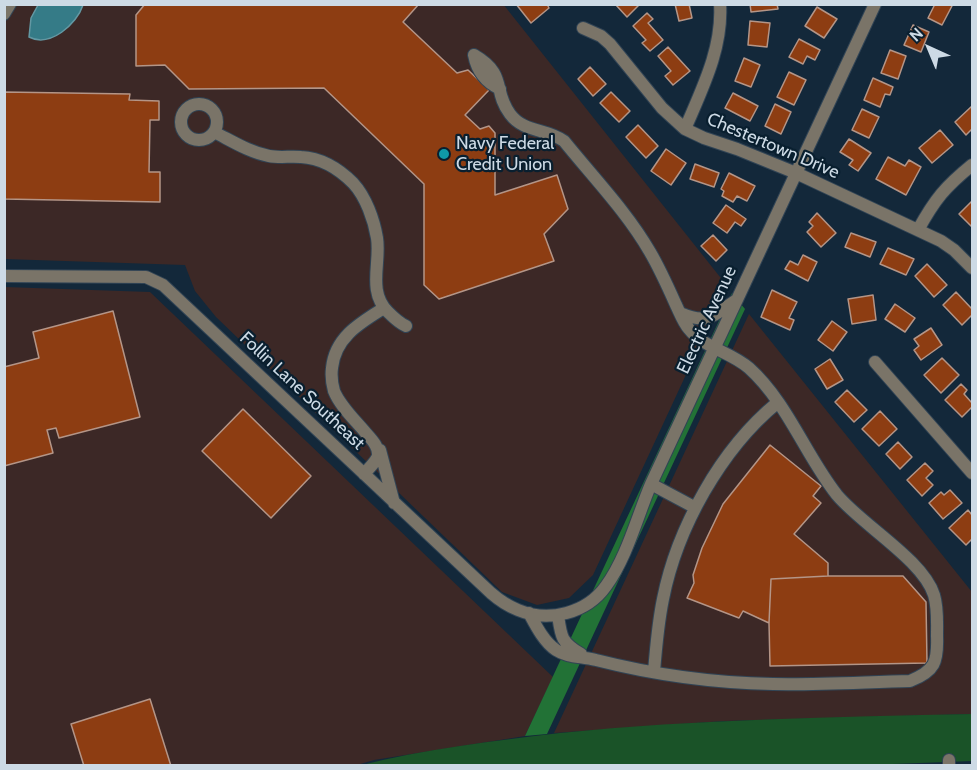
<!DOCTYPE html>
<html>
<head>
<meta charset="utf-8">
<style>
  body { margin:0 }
  #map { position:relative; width:977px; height:770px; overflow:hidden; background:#13283a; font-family:Cabin,sans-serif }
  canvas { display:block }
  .frame { position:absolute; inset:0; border:6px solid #cddae5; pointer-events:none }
  .north { position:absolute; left:899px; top:18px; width:60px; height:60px; -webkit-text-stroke:4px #091f2f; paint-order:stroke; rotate:316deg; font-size:16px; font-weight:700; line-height:24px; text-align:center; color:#cddae5 }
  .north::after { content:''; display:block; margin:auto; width:21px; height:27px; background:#cddae5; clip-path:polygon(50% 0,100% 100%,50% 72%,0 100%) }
</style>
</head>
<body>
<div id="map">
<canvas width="977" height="770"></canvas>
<div class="frame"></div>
<div class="north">N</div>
</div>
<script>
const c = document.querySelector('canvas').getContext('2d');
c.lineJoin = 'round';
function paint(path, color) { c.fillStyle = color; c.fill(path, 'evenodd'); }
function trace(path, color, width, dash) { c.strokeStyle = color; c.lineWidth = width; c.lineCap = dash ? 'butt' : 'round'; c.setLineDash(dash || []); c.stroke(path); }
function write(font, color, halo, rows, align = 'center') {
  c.font = font + ' Cabin,sans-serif'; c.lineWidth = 4.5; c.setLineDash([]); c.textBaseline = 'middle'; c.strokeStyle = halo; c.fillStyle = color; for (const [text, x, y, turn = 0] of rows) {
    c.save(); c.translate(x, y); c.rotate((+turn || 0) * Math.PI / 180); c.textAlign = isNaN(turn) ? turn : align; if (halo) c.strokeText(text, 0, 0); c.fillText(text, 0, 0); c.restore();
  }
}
paint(new Path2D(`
  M503 4 724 282 710 311 703 338 593 575 569 598 537 605 502 592 216 317 195 291 185 265 5 259V5Z
  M5 287 150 292 553 677 525 736 374 760 357 765 5 766Z
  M749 314 972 592V714L724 721 554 733Z`), '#3c2826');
paint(new Path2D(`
  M972 714V761L841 766H358C424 749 492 741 560 733 697 719 835 717 972 714Z`), '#1a5328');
paint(new Path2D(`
  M732 293 745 309 547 734 525 736Z`), '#227236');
const water = new Path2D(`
  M38 5V4L83 5C77 24 50 48 29 37L31 18Z`);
paint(water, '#357b87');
trace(water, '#6398a3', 1.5);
const building = new Path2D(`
  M145 4H419L403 22 457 73 468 70 489 90 465 115 480 129 489 126 495 133V195L557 175 568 209 544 234 554 261 439 299 424 285V184L324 88 189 89 165 65 136 66V15Z
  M516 4H547L549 8 531 23Z
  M615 4H640L627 17Z
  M675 4H689L692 18 679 21Z
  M750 4H777L778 9 751 12Z
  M935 4H953L942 25 928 18Z
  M817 7 837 19 824 38 805 26Z
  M647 13 653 19 648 23 663 40 650 51 642 43 646 40 633 26Z
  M750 21 770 23 767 47 748 45Z
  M913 25 929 32 921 52 904 45Z
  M799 39 820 50 815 60 807 56 803 64 789 57Z
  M668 47 690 71 673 85 665 76 671 71 658 56Z
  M890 50 906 56 898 79 881 73Z
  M744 58 760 65 751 87 735 81Z
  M590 67 606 84 593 96 578 79Z
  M789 72 806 80 794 105 777 97Z
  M873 78 893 87 890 95 885 94 880 107 864 100Z
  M4 92 130 94 129 100 159 101V120H150L149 172H160V202L4 199Z
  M611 92 630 111 619 122 600 103Z
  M733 93 758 106 750 121 725 108Z
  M775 104 791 112 781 134 765 126Z
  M972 106V129L966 135 955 122Z
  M862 109 879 117 869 138 852 130Z
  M638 125 658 146 646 158 626 137Z
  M940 130 953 145 932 163 919 148Z
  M849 139 871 153 858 171 849 165 853 160 840 152Z
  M666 149 686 163 671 185 651 171Z
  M888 157 905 166 909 160 921 167 906 195 876 179Z
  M695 164 719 173 714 187 690 179Z
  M729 173 755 186 747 201 737 196 733 202 722 196 724 191 721 189Z
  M972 201V227L959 214Z
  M726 205 746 219 741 226 735 222 727 233 713 223Z
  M817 213 836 233 821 247 807 232 813 226 809 222Z
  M851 233 876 242 870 257 845 247Z
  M713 235 727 250 716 261 701 246Z
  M888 248 914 259 906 275 880 264Z
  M803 255 817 262 808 281 785 269 790 261 798 265Z
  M927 264 947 285 934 297 915 276Z
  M772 290 797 302 789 318 794 320 790 330 761 317Z
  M956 292 972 309V315L962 325 943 305Z
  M873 295 876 320 852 324 848 299Z
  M895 304 915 318 905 332 885 319Z
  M113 311 140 417 59 438 56 428 47 430 53 453 4 466V367L39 358 33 332Z
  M832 321 847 332 833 351 818 340Z
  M931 328 942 345 921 360 914 350 919 346 914 339Z
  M942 358 959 375 941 393 924 375Z
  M830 359 843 380 827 389 815 369Z
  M961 384 967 390 964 394 972 403V407L962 417 945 400Z
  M847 390 867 410 854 422 835 402Z
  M243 409 311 476 271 518 202 451Z
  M880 411 897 429 879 446 862 429Z
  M898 442 912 457 900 469 886 454Z
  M770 445 821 486 813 496 821 503 794 534 828 563V576L771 579 769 623 743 611 739 618 687 598 694 583 693 575 702 548 723 504Z
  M925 463 933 471 926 478 933 485 922 496 907 480Z
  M950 490 962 503 943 519 929 503 941 492 944 495Z
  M968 510 972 515V539L966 545 949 528Z
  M828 576H903L926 602 927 663 770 666 769 623 771 579Z
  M150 699 171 766H84L71 724Z`);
paint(building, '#8d3d12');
trace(building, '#b49587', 1.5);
const minor = new Path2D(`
  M4 14 10 4
  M583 28 601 36 610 44 662 108 685 129 704 138 737 149 796 173 941 241 954 250 972 268
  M474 55C508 75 492 90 510 114 524 133 546 128 564 141 593 177 627 212 650 252 660 269 668 287 676 305 680 313 683 322 689 329 704 348 731 352 749 368 787 402 806 456 837 495 862 525 923 560 934 595 938 608 937 623 937 636 938 662 935 671 910 681 865 682 818 685 773 684 715 683 651 674 596 660 582 656 568 658 556 650 544 642 536 626 529 613
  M474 55C477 71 485 82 500 89
  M181 122a18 18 0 1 1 36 0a18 18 0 1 1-36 0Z
  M685 129C702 89 723 48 720 4
  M214 132C232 141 249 152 269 156 279 158 291 156 301 157 321 158 339 169 353 183 366 197 374 220 377 238 381 263 367 291 388 312 394 318 399 323 406 326
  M918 230C935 199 945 187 972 165
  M4 276 146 277 163 285 491 593C499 600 508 606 518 610 549 623 587 613 606 586 627 557 637 517 651 484L875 4
  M680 313C708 325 712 316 735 301
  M875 362 972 473
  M380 450 394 503
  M364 474C368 469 376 462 378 456 379 446 371 439 365 432 355 420 340 406 334 391 332 384 331 376 332 368 335 337 360 323 384 308
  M651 484 694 507
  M558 615C561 637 561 642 581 654
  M654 672C656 647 658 623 663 599 677 528 721 449 777 403
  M949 760V766`);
trace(minor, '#314455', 14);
trace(minor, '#7a7468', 12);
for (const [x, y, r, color] of [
  [444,154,6,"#0f9aa8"]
]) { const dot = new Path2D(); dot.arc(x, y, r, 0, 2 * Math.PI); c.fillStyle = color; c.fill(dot); trace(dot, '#091f2f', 2); }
write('18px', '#cddae5', '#091f2f', [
  ["Navy Federal",456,144],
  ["Credit Union",456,165]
], 'left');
write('18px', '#cddae5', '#091f2f', [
  ["Chestertown Drive",773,146,23],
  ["Electric Avenue",707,320,-65],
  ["Follin Lane Southeast",302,391,43]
]);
</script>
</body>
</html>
